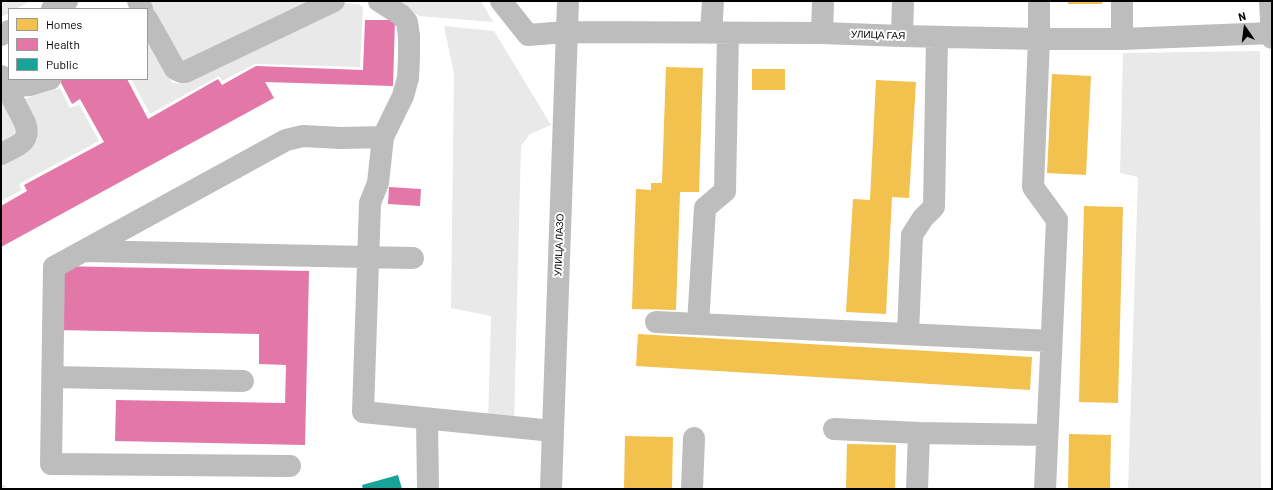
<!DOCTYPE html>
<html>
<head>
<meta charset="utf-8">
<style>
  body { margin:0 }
  #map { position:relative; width:1273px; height:490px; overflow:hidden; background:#fff; font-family:Barlow,sans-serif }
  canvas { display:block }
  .frame { position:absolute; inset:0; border:2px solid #000; pointer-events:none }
  .legend { position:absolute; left:8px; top:8px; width:140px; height:72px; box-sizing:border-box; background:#fff; border:1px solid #999; margin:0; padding:5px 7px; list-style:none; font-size:12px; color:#000 }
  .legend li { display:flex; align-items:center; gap:8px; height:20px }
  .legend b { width:20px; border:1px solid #999 }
  .north { position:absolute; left:1225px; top:8px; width:40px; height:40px; -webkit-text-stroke:3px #fff; paint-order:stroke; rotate:346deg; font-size:11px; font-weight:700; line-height:16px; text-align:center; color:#000 }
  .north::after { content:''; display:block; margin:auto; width:14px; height:18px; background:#000; clip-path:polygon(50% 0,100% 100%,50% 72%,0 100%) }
</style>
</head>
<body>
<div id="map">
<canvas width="1273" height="490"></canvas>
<div class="frame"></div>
<ul class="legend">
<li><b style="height:11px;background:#f2c14e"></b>Homes</li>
<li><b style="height:11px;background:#e377a8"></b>Health</li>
<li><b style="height:11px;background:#17a398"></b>Public</li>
</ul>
<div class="north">N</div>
</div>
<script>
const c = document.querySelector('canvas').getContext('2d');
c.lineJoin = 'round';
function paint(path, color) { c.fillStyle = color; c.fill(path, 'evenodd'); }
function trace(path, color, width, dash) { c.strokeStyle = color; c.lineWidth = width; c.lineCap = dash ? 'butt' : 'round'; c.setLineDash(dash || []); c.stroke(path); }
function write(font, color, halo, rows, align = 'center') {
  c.font = font + ' Barlow,sans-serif'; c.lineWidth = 4; c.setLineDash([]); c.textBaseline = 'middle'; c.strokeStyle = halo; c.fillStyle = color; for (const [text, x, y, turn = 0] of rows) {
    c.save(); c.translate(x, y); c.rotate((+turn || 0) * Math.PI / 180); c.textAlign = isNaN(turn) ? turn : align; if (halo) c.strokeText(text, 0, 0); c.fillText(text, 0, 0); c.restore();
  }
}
paint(new Path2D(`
  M1 1H30L16 9H9V13L1 17Z
  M145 1H322L181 65Z
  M399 1H481L493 22 419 16 404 6Z
  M346 3 358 4 363 7 360 67 255 64 222 81 219 76 150 114 131 79H147V39L167 75 172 82 178 84 341 4Z
  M444 26 494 31 551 125 530 134 521 146 514 423H488L491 316 451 308 454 74Z
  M1260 51 1261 489H1128L1138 177 1120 173 1123 53Z
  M60 88 70 108 79 104 99 141 19 184 22 190 1 201V161L38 140 23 113 24 100 32 96Z
  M1 97 16 128 12 141 1 147Z`), '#e9e9e9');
paint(new Path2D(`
  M1068 1H1102V4H1068Z
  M666 67 703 68 699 192H680L676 310 632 309 636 189 651 190V183H662Z
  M752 69H785V90H752Z
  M1052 74 1091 76 1086 175 1047 173Z
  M876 80 916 82 909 198 892 197 886 314 846 312 853 199 870 200Z
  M1084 206 1123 207 1118 403 1079 402Z
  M638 334 1032 357 1030 390 636 366Z
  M1069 434 1111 435 1110 489H1068Z
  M625 436 673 437 672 489H624Z
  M847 444 896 445 895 489H846Z`), '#f2c14e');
paint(new Path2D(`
  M365 20H395L393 86 265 82 274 98 1 247V206L27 191 24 185 104 142 80 99 72 104 60 81 64 79H127L148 119 218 79 222 85 256 66 363 70Z
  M389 187 421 189 420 206 388 204Z
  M56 266 309 271 305 445 115 441 116 400 285 403 286 365 259 364V334L55 330Z`), '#e377a8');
paint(new Path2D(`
  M398 475 402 489H363L362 485Z`), '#17a398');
trace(new Path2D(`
  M1 484 6 489`), '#b8b8b8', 2.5, [1, 2]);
trace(new Path2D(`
  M138 1 142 9
  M379 1 401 15 407 22 409 36V57L408 78 403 96 383 137 378 183 370 203 363 412 553 431
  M501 1 528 35 566 32 822 33 902 36 1039 39H1122L1272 33
  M1039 1V39L1033 187 1057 220 1045 489
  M1122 1V39
  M52 9 67 1
  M147 19 175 69 181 72H185L334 1
  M711 33 713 1
  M822 33 823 1
  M1 35 9 31
  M902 36 903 1
  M1 76 25 123C32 143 16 146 1 154
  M6 87 30 85 50 79
  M85 251 413 258
  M656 322 1051 341
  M698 324 705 208 725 191 728 33
  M908 334 912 235 923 218 934 207 937 37
  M53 377 243 381
  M427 419 428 489
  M834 429 919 433
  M290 466 51 464 54 267 286 140 303 136 341 138 383 137
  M551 489 568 1
  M692 489 694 438
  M917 489 919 433 1047 435`), '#bdbdbd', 22);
trace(new Path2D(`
  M1270 1 1272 38`), '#bdbdbd', 22);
write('10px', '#000', '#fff', [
  ["УЛИЦА ГАЯ",878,35,2],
  ["УЛИЦА ЛАЗО",559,245,-88]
]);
</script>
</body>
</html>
